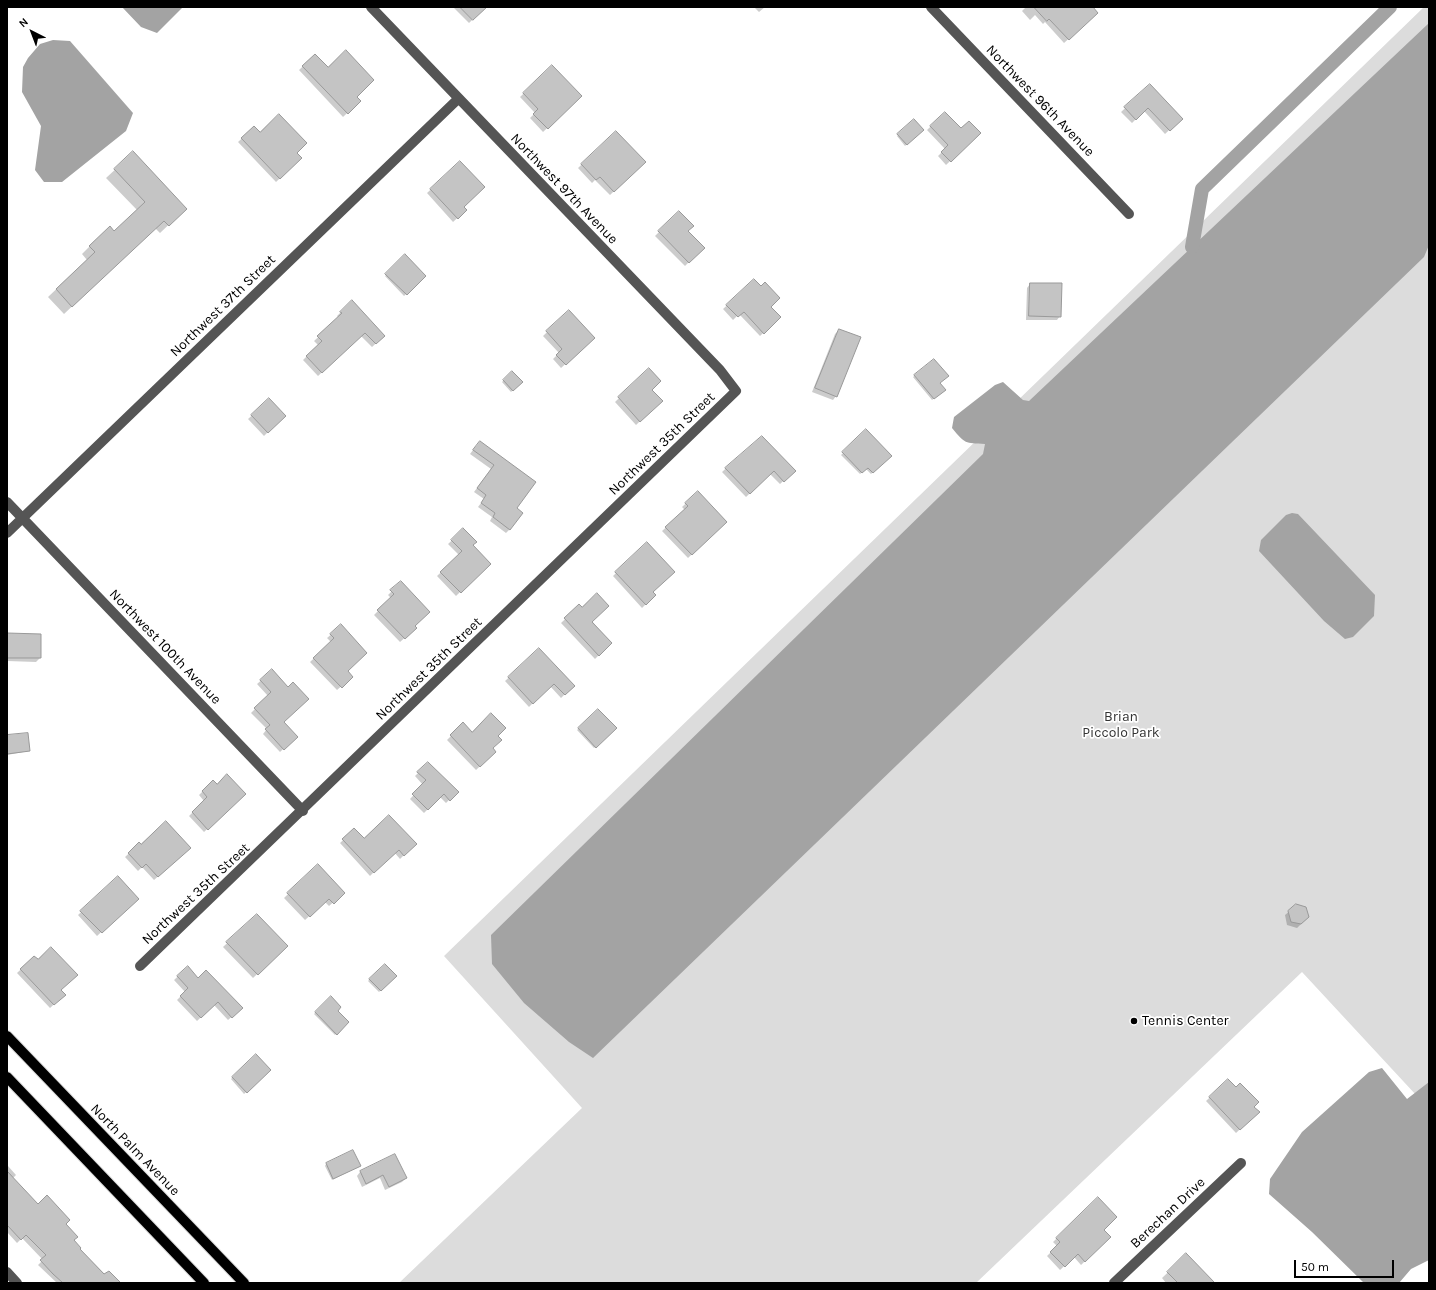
<!DOCTYPE html>
<html>
<head>
<meta charset="utf-8">
<style>
  body { margin:0 }
  #map { position:relative; width:1436px; height:1290px; overflow:hidden; background:#fff; font-family:Karla,sans-serif }
  canvas { display:block }
  .frame { position:absolute; inset:0; border:8px solid #000; pointer-events:none }
  .north { position:absolute; left:12px; top:12px; width:40px; height:40px; -webkit-text-stroke:3px #fff; paint-order:stroke; rotate:318deg; font-size:11px; font-weight:700; line-height:16px; text-align:center; color:#000 }
  .north::after { content:''; display:block; margin:auto; width:14px; height:18px; background:#000; clip-path:polygon(50% 0,100% 100%,50% 72%,0 100%) }
  .scale { position:absolute; left:1294px; top:1260px; width:100px; height:18px; box-sizing:border-box; border:2px solid #000; border-top:0; padding-left:5px; font-size:12px; line-height:14px; white-space:nowrap; color:#000; -webkit-text-stroke:3px #fff; paint-order:stroke }
</style>
</head>
<body>
<div id="map">
<canvas width="1436" height="1290"></canvas>
<div class="frame"></div>
<div class="north">N</div>
<div class="scale">50 m</div>
</div>
<script>
const c = document.querySelector('canvas').getContext('2d');
c.lineJoin = 'round';
function paint(path, color) { c.fillStyle = color; c.fill(path, 'evenodd'); }
function trace(path, color, width, dash) { c.strokeStyle = color; c.lineWidth = width; c.lineCap = dash ? 'butt' : 'round'; c.setLineDash(dash || []); c.stroke(path); }
function write(font, color, halo, rows, align = 'center') {
  c.font = font + ' Karla,sans-serif'; c.lineWidth = 3.5; c.setLineDash([]); c.textBaseline = 'middle'; c.strokeStyle = halo; c.fillStyle = color; for (const [text, x, y, turn = 0] of rows) {
    c.save(); c.translate(x, y); c.rotate((+turn || 0) * Math.PI / 180); c.textAlign = isNaN(turn) ? turn : align; if (halo) c.strokeText(text, 0, 0); c.fillText(text, 0, 0); c.restore();
  }
}
paint(new Path2D(`
  M1424 7H1429V1109L1302 972 976 1283H399L582 1108 444 956Z`), '#dcdcdc');
paint(new Path2D(`
  M122 7H183L157 33 141 27Z
  M1429 23V245L1424 257 593 1058 569 1042 524 1003 492 964 491 935 983 454 985 444C965 443 965 444 952 428L954 417 995 385 1003 382 1023 400 1029 401Z
  M53 40 70 41 133 113 126 131 62 182H44L35 170 41 126 22 92 23 67 28 58 40 44Z
  M1292 513 1298 514 1375 595 1374 616 1353 637 1345 639 1324 621 1259 551 1261 540 1286 515Z
  M1382 1068 1407 1099 1429 1082V1260L1411 1269 1399 1283H1364L1312 1232 1269 1194 1270 1179 1302 1132 1369 1072Z`), '#a3a3a3');
paint(new Path2D(`
  M453 7H486L469 23Z
  M754 7H765L759 12Z
  M1026 7H1092L1097 13 1064 43 1045 22 1043 24 1035 15 1030 20 1022 11Z
  M315 55 360 101 343 117 299 70Z
  M552 66 581 96 543 132 530 118 535 113 520 97Z
  M1150 85 1181 119 1165 134 1144 111 1132 123 1121 112Z
  M945 113 961 130 980 133 946 165 938 156 945 149 927 130Z
  M914 121 922 130 905 146 897 136Z
  M254 127 260 134 296 153 301 158 276 182 238 142Z
  M616 132 645 162 610 195 595 180 592 183 578 168Z
  M133 153 178 216 160 233 155 228 64 314 48 297 87 260 82 254 90 246 114 233 138 211 106 178Z
  M460 162 463 207 466 210 453 222 427 193Z
  M679 212 687 231 703 248 685 266 655 236Z
  M405 256 425 276 404 296 385 276Z
  M754 280 770 307 780 317 760 336 739 314 733 320 723 309Z
  M1030 284 1060 316 1057 320H1026L1027 288Z
  M352 301 384 336 372 347 361 336 318 376 303 360 318 345 314 341 339 318 337 316Z
  M569 311 594 338 561 368 553 359 559 353 543 336Z
  M839 330 836 396 833 400 812 392 835 334Z
  M934 360 939 383 945 390 932 400 913 377Z
  M649 369 651 390 661 401 636 425 615 402Z
  M512 372 521 382 511 392 502 382Z
  M269 400 284 416 264 436 248 419Z
  M866 431 890 456 871 474 866 469 860 474 841 455Z
  M476 446 535 482 515 508 510 529 506 533 490 521 492 517 478 507 484 499 474 492 491 469 470 454Z
  M737 458 794 471 780 484 770 474 746 497 722 472Z
  M698 492 726 522 688 558 662 531 685 510 682 507Z
  M463 530 471 545 489 564 456 596 437 576 459 555 448 544Z
  M647 543 652 593 655 595 642 608 613 576Z
  M401 582 416 628 400 642 374 615 391 598 388 595Z
  M579 606 611 643 595 659 561 623Z
  M341 626 347 671 352 677 337 690 310 662 331 642 327 638Z
  M7 634 40 658 36 662 7 661Z
  M539 650 573 686 561 698 550 686 529 707 505 681Z
  M272 671 283 723 296 737 280 752 263 734 267 729 251 713 268 696 257 684Z
  M598 711 615 728 594 748 577 730Z
  M463 724 472 733 497 736 491 748 495 752 476 770 447 740Z
  M7 736 29 751 7 755Z
  M428 763 457 792 446 803 440 797 424 813 410 799 423 785 415 776Z
  M213 781 217 785 245 794 204 832 189 816 204 801 199 795Z
  M354 830 364 840 415 844 400 859 394 852 370 876 340 843Z
  M139 844 141 846 186 852 154 880 142 867 138 871 125 857Z
  M318 865 344 893 329 906 325 902 305 920 284 898Z
  M118 877 137 899 97 936 78 915Z
  M1297 905 1308 917 1297 928 1287 925 1285 915Z
  M257 915 287 946 253 978 223 947Z
  M34 957 64 995 50 1008 17 973Z
  M385 965 396 976 379 992 368 981Z
  M188 967 198 979 242 1008 228 1020 214 1005 197 1021 177 1000 185 992 174 980Z
  M331 998 337 1011 348 1022 335 1035 314 1014Z
  M256 1055 270 1070 244 1094 231 1079Z
  M1228 1080 1258 1112 1236 1133 1206 1101Z
  M394 1155 406 1178 402 1182 385 1190 380 1178 362 1187 357 1176 360 1172Z
  M326 1164 360 1166 332 1180 325 1166Z
  M8 1166 16 1175 13 1178 38 1205 64 1224 79 1249 114 1283H57L38 1265 43 1260 22 1238 17 1243 7 1232Z
  M1098 1199 1103 1230 1110 1237 1081 1265 1074 1257 1060 1270 1047 1256 1057 1246 1053 1242Z
  M1186 1255 1213 1283H1166L1162 1278Z`), '#0003');
trace(new Path2D(`
  M1192 247 1202 189 1390 7`), '#a3a3a3', 14);
const building = new Path2D(`
  M460 7H487L473 20Z
  M1034 7H1093L1098 13 1069 40 1049 19 1047 21Z
  M346 50 374 80 357 97 361 101 348 114 302 66 315 54 328 67Z
  M552 65 582 96 548 129 533 114 538 109 523 93Z
  M1150 84 1183 119 1170 131 1148 108 1136 120 1124 107Z
  M945 112 961 128 969 121 981 133 951 162 941 152 948 145 930 126Z
  M279 114 307 143 297 153 302 158 280 179 241 138 254 126 260 132Z
  M914 119 924 130 907 145 897 134Z
  M616 131 646 162 614 192 600 177 596 180 581 164Z
  M133 151 187 209 169 226 164 221 72 307 56 289 95 252 89 246 110 226 114 231 145 202 114 169Z
  M460 161 485 187 464 207 467 210 458 219 430 189Z
  M679 211 694 226 688 231 705 248 689 263 658 231Z
  M405 254 426 276 407 295 385 274Z
  M754 279 761 286 765 282 780 298 771 307 781 317 764 334 744 312 738 317 726 305Z
  M1030 283H1062L1061 317 1029 316Z
  M352 300 385 336 376 344 365 333 322 373 306 356 322 341 317 336 342 313 340 312Z
  M569 310 595 338 566 365 556 355 562 349 546 331Z
  M839 329 861 337 837 397 815 388Z
  M934 359 949 376 940 383 946 390 934 399 914 375Z
  M649 368 661 381 652 390 663 401 640 422 618 397Z
  M512 371 523 382 513 391 503 380Z
  M269 398 286 416 268 433 251 415Z
  M866 429 892 456 873 473 868 468 862 473 842 452Z
  M762 436 796 471 784 482 774 471 750 494 725 468Z
  M480 441 536 482 517 508 523 513 510 530 493 517 495 513 481 503 486 495 477 488 494 465 473 450Z
  M698 491 727 522 692 555 665 527 688 506 685 503Z
  M463 528 477 542 473 545 491 564 461 593 440 572 462 551 451 540Z
  M647 542 675 572 653 592 656 595 646 605 615 572Z
  M401 581 430 612 415 626 417 628 405 639 377 610 394 594 390 590Z
  M597 593 609 606 592 622 612 643 599 656 564 618 579 604 582 607Z
  M341 624 367 653 348 671 353 677 342 688 313 658 334 638 330 634Z
  M7 633 41 634V658H7Z
  M539 648 575 686 565 695 554 684 533 704 508 677Z
  M272 669 288 687 293 682 309 699 284 722 298 737 284 750 265 729 270 725 254 708 271 692 260 680Z
  M598 709 617 728 596 748 578 728Z
  M491 713 506 728 498 736 502 740 493 748 496 752 480 767 450 735 463 722 472 732Z
  M28 733 30 751 7 754V735Z
  M428 762 459 792 450 801 444 794 428 810 412 794 426 780 417 772Z
  M227 774 246 794 208 830 192 812 207 797 202 791 213 780 217 784Z
  M389 815 417 844 404 856 399 850 374 873 342 839 354 828 364 838Z
  M166 821 191 848 158 877 146 864 142 868 128 853 139 842 141 844Z
  M318 864 345 893 334 904 329 899 310 917 287 893Z
  M118 876 139 899 102 933 80 911Z
  M1296 904 1306 907 1309 917 1301 924 1291 922 1288 911Z
  M257 914 288 946 258 975 226 942Z
  M51 947 78 975 61 990 66 995 54 1005 20 969 34 956 38 959Z
  M385 964 397 976 381 991 369 979Z
  M188 966 198 978 206 970 243 1008 232 1018 218 1002 201 1018 180 996 188 988 177 976Z
  M331 996 341 1007 338 1011 349 1022 337 1035 315 1012Z
  M256 1054 271 1070 247 1093 232 1077Z
  M1228 1079 1236 1087 1240 1083 1259 1102 1254 1107 1260 1112 1240 1130 1209 1097Z
  M353 1150 361 1166 333 1179 326 1163Z
  M395 1154 407 1178 389 1187 383 1175 366 1184 360 1171Z
  M7 1171 38 1204 47 1195 70 1220 66 1224 78 1237 74 1240 81 1248 80 1249 104 1274 109 1271 121 1283H63L53 1274 40 1260 46 1255 26 1235 21 1240 7 1225Z
  M1098 1197 1117 1217 1104 1230 1111 1237 1085 1262 1078 1254 1065 1267 1050 1252 1060 1242 1056 1238Z
  M1186 1253 1215 1283H1178L1167 1272Z`);
paint(building, '#c4c4c4');
trace(building, '#999', 1);
const major = new Path2D(`
  M7 1036 244 1283
  M7 1077 204 1283`);
trace(major, '#dbdbdb', 12);
trace(new Path2D(`
  M931 7 1129 214
  M7 502 303 811
  M7 533 458 99
  M140 966 736 391 720 370 371 7
  M7 1272 17 1283
  M1114 1283 1241 1163`), '#555', 10);
trace(major, '#000', 10);
for (const [x, y, r, color] of [
  [1134,1021,4,"#000"]
]) { const dot = new Path2D(); dot.arc(x, y, r, 0, 2 * Math.PI); c.fillStyle = color; c.fill(dot); trace(dot, '#fff', 1.5); }
write('14px', '#000', '#fff', [
  ["Northwest 96th Avenue",1040,101,46],
  ["Northwest 97th Avenue",564,189,46],
  ["Northwest 37th Street",223,306,-44],
  ["Northwest 35th Street",662,444,-44],
  ["Northwest 100th Avenue",165,647,46],
  ["Northwest 35th Street",429,669,-44],
  ["Northwest 35th Street",196,894,-43],
  ["North Palm Avenue",135,1150,46],
  ["Berechan Drive",1168,1213,-43]
]);
write('14px', '#333', '#fff', [
  ["Brian",1121,717],
  ["Piccolo Park",1121,733]
]);
write('14px', '#000', '#fff', [
  ["Tennis Center",1142,1021]
], 'left');
</script>
</body>
</html>
